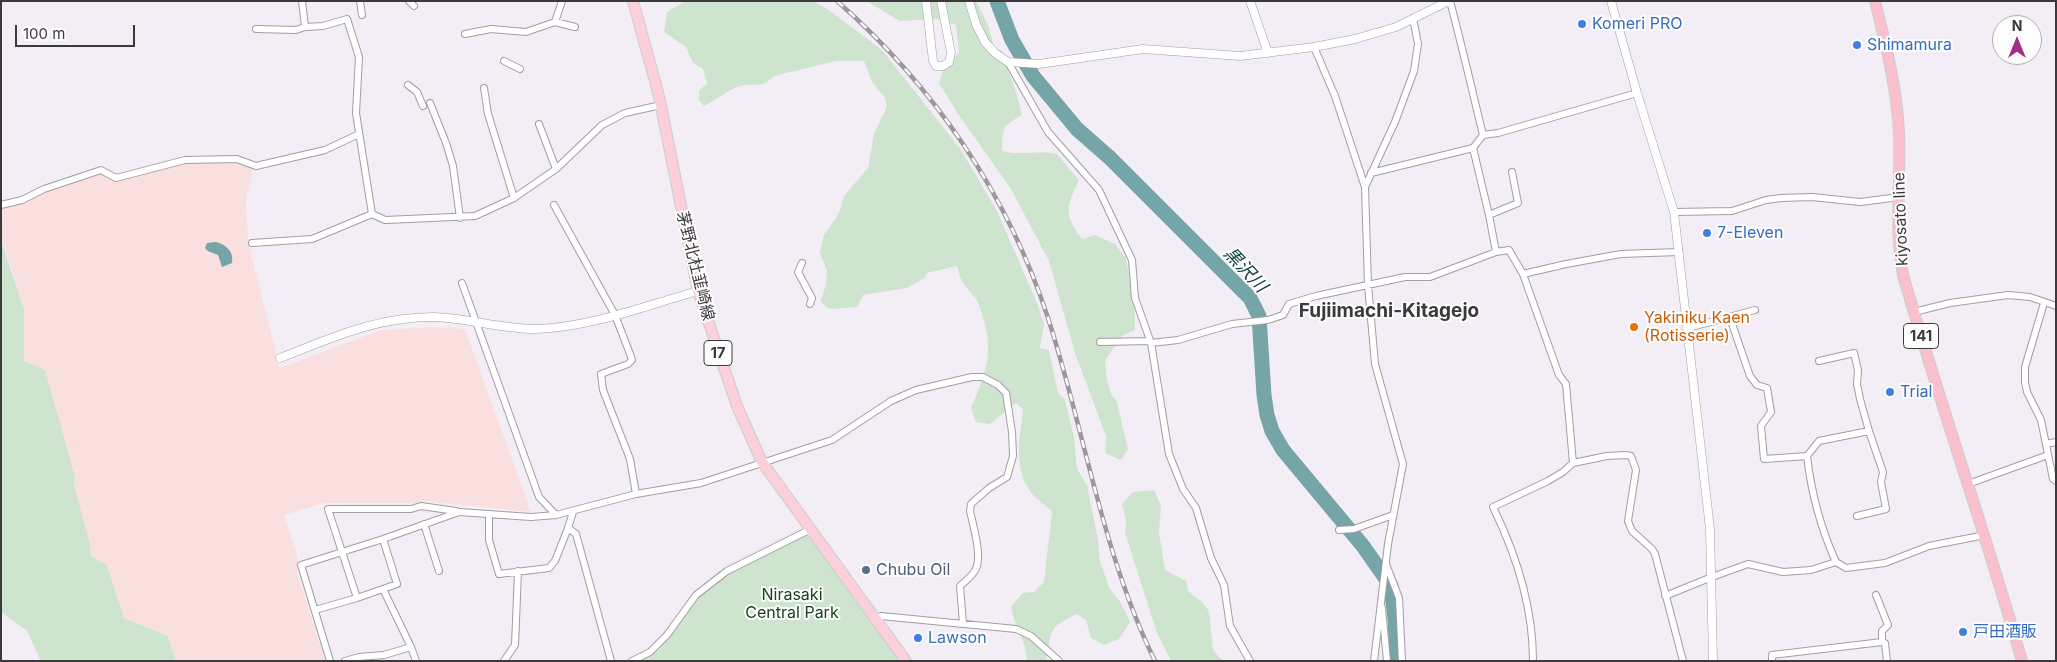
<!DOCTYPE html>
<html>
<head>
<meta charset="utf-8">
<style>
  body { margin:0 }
  #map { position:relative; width:2057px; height:662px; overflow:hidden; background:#f3eef5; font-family:Inter,sans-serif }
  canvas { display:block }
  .frame { position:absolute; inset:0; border:2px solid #3b393c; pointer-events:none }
  .north { position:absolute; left:1992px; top:15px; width:50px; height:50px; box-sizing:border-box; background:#fefdfe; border:1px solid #b0afb0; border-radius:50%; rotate:0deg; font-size:14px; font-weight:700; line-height:20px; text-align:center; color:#3b393c }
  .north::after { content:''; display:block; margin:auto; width:18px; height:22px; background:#a52d84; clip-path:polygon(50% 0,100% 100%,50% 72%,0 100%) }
  .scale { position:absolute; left:15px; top:25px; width:120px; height:22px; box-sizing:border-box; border:2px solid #3b393c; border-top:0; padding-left:6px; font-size:15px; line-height:18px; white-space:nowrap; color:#3b393c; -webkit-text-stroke:4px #fefdfe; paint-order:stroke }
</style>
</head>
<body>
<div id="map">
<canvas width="2057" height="662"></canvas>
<div class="frame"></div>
<div class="north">N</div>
<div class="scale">100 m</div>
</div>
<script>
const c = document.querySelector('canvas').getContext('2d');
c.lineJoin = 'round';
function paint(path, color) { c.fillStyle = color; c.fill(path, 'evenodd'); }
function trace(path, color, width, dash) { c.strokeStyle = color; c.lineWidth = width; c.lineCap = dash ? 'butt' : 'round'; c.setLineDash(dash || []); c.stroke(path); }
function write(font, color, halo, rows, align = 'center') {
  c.font = font + ' Inter,"Noto Sans JP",sans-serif'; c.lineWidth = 4; c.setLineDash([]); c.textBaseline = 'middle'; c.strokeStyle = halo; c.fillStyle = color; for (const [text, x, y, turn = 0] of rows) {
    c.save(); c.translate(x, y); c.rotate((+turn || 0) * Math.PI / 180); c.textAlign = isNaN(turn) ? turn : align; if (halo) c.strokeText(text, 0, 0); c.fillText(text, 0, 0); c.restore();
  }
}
paint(new Path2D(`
  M187 163H237L253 168 246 200 248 243 280 368 381 330 431 327 465 329 531 512 423 501 412 503H324L284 515 298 558 297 573 325 661H176L168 636 124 618 107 565 91 556 90 543 74 485 75 477 65 445 24 361V309L1 236V207L101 173 116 181Z`), '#fadfdf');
paint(new Path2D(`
  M686 1H813L829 10 882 50 959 147 996 209 1037 303 1044 324 1040 348 1049 350 1058 393 1065 400 1074 437 1077 469 1087 485 1098 540 1100 562 1110 589 1121 603 1130 622 1119 639 1104 645 1091 638 1086 620 1077 614C1047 628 1052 630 1046 661H1027C1026 638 1014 627 1011 606L1023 593 1034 592 1044 582 1052 511C1046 506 1039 501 1034 496 1012 472 1020 438 1023 409L1016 403 990 424 976 422 971 408C989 367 995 347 978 303 975 296 968 291 964 284 960 279 959 272 957 266L927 273 925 278 907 288 863 295 857 307 829 309 820 302 825 288 827 271 820 253 823 237 839 213 844 196 868 168 874 134 887 106 885 98 872 82 864 61H836L774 76C761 90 754 82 740 86 728 90 716 100 704 106L699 100V91L707 83 703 69 693 63 686 47 664 32 667 12Z
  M866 1H976L988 25 994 47 1002 51C1008 73 1018 93 1022 115 1001 127 1003 129 1002 151 1021 156 1038 150 1057 154L1079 180C1066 209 1063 212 1082 239L1095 235 1115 244 1126 258 1135 314V330L1122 336 1105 360 1107 379 1111 394 1117 402 1128 450 1121 460 1105 453 1106 436 1075 353 1049 261 1011 189 958 114 939 83 943 70 959 53 956 25 937 19 900 21Z
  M1 240 24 309V361L45 370 75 477 74 485 90 543 91 556 107 565 124 618 168 636 176 661H41L27 631 1 612Z
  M1154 490 1161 506 1159 533 1165 570 1186 581 1188 591 1201 601 1209 611 1213 650 1223 661H1171L1157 633 1125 533 1126 521 1122 504 1133 492Z
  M810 533 903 661H642L659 650 698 598 722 579 735 570Z`), '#cfe4cf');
paint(new Path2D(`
  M216 242C226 245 234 251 232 263L222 267 218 255 208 251 205 248 207 243Z`), '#76a5a8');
trace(new Path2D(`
  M997 1 1012 40 1033 76 1077 129 1110 158 1250 298 1259 316 1264 395 1267 415 1272 431 1283 450 1363 546 1391 586 1395 618 1397 661`), '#76a5a8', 15);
const minor = new Path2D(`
  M302 1 305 27 323 26 347 19 359 57 356 113 372 214
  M360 1 362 15
  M409 1 414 6
  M1450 1C1462 46 1472 90 1483 135
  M555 22 562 1
  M256 29 296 30 305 27
  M465 34 491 29 526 32 555 22 575 27
  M1314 47 1335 96 1365 187
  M504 61 520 69
  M1008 62 1048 132 1099 190 1132 260 1135 298 1151 343 1169 454 1183 489 1196 508 1211 558 1224 585 1230 626 1250 661
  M408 85 417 92 423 106
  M484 88 488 114 514 198
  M430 103 446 143 453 166 460 218
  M539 124 556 169
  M1371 173 1473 148
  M1 205 22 200 44 189 101 170 116 178 185 160 237 159 256 166 325 150 359 134
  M554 205 615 315 630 354 632 360 628 364 601 374 603 390 630 459 636 494
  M1674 212 1732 211 1766 200 1781 198 1812 197 1860 202 1900 197
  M1489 215 1518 203 1512 172
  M252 243 312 239 372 214 385 220 475 216 514 198 556 169 602 125 625 113 661 105
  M1496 252 1489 215 1473 148 1483 135 1498 133 1637 93
  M802 263 798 272 812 298 810 304
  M1523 274 1566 264 1621 254 1679 252
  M462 283 539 497 556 515
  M2044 303 2025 367V382L2027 392 2041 420 2053 479 2056 481
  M1914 312 1950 303 2008 295 2030 297 2056 306
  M1730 318 1750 376 1757 385 1767 388 1771 412 1761 426 1764 459 1807 456
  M1688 328 1755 310
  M1100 342 1150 341
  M1151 343 1178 340 1232 324 1268 320 1283 315 1289 304 1316 296 1405 277H1430L1496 252 1509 250 1523 274 1559 375 1566 384 1573 463
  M1819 361 1854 353 1858 370 1857 384 1860 399 1869 431 1883 472 1881 482 1886 509 1857 516
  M2046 444 2056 442
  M1968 484 2048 455
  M573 512 568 528 576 534 611 661
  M489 514V540L499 574 549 568 555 561 568 528
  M424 524 439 571
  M1339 530 1354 529 1393 515
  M383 539 397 584 357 598 328 509H411L421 506 456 511
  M1836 562C1821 529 1811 491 1807 456L1819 441 1869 431
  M1386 564 1399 598 1402 661
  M383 589 411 647 416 661
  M1876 595 1888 625 1882 631V642L1885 643 1887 661
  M1665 596 1712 577 1748 564 1783 572 1811 570 1836 562 1846 568 1885 563 1929 546 1985 535
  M1382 608 1387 661
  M315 610 357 598
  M877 620 881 616 1016 629 1031 636 1059 661
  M330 661 301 565 383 539 459 512 531 517 556 515 636 494 701 483 832 440 891 401 916 390 972 377H983L998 385 1006 393 1012 432 1013 456 1007 477 989 488 971 504 970 511C973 526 984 560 974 572 971 577 965 581 960 586L963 624
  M345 661 359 657 384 655 411 647
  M504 661 515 645 518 571
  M632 661 650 652 667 635 696 595 727 571 811 529
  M1374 661 1388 544 1403 464 1375 364 1368 285 1365 187 1395 122 1414 71 1418 44 1413 18
  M1533 661C1533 606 1517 556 1493 507L1548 481 1563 472 1573 463 1607 456 1626 455 1631 456 1636 470 1628 521 1632 531 1652 549 1655 554 1683 661
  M1772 661V655L1882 642`);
const tertiary = new Path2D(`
  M926 1 933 61 936 66H943L949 62 951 53 941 1
  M969 1 976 24 985 42 995 53 1008 62 1039 64 1143 49 1240 56 1314 47 1355 39 1396 27 1449 1
  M1250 1 1268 53
  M1611 1 1637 93 1674 212 1710 529 1713 661
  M280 358C332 338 376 317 433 317 468 318 501 329 535 329 589 328 647 305 698 291`);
const primary = new Path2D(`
  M633 1 659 96 698 291 737 406 762 462 906 661`);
const trunk = new Path2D(`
  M1875 1C1886 45 1897 88 1899 133 1901 177 1894 232 1903 275 1940 404 1985 531 2022 661`);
trace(minor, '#a29da4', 8);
trace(tertiary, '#a29da4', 9);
trace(primary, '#ccc', 12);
trace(trunk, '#ccc', 12);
trace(minor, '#fff', 6);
trace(tertiary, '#fff', 8);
trace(primary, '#fbd0da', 10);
trace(trunk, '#fac0ce', 10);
const rail = new Path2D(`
  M837 1C934 86 1008 195 1048 318 1085 432 1102 553 1155 661`);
trace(rail, '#9b989d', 4.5);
trace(rail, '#fefdfe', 2.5, [8]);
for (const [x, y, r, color] of [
  [1582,24,5,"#3f7fe0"],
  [1857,45,5,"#3f7fe0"],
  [1707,233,5,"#3f7fe0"],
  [1634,327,5,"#e8710a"],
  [1890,392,5,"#3f7fe0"],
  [866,570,5,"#5c6f8a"],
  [1963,632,5,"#3f7fe0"],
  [918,638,5,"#3f7fe0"]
]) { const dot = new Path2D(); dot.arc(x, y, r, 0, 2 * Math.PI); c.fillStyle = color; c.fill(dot); trace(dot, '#fefdfe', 2); }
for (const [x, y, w] of [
  [1921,336,35],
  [718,353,28]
]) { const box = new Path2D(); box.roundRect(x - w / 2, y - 12.5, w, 25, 4); c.fillStyle = '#fefdfe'; c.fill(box); trace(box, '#3b393c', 1); }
write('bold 15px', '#3b393c', null, [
  ["141",1921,336],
  ["17",718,353]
]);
write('16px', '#366cbe', '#fefdfe', [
  ["Komeri PRO",1592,24],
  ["Shimamura",1867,45],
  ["7-Eleven",1717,233],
  ["Trial",1900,392],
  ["戸田酒販",1973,632],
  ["Lawson",928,638]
], 'left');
write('16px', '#3b393c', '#fefdfe', [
  ["kiyosato line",1901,219,-92],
  ["茅野北杜韮崎線",695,266,76]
]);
write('16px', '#c56008', '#fefdfe', [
  ["Yakiniku Kaen",1644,318],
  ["(Rotisserie)",1644,336]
], 'left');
write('16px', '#4e5e75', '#fefdfe', [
  ["Chubu Oil",876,570]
], 'left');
write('16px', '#17431d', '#fefdfe', [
  ["Nirasaki",792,595],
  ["Central Park",792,613]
]);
write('italic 18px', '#134043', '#fefdfe', [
  ["黒沢川",1245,270,47]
]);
write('bold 19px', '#3b393c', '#fefdfe', [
  ["Fujiimachi-Kitagejo",1389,311]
]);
</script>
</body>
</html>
